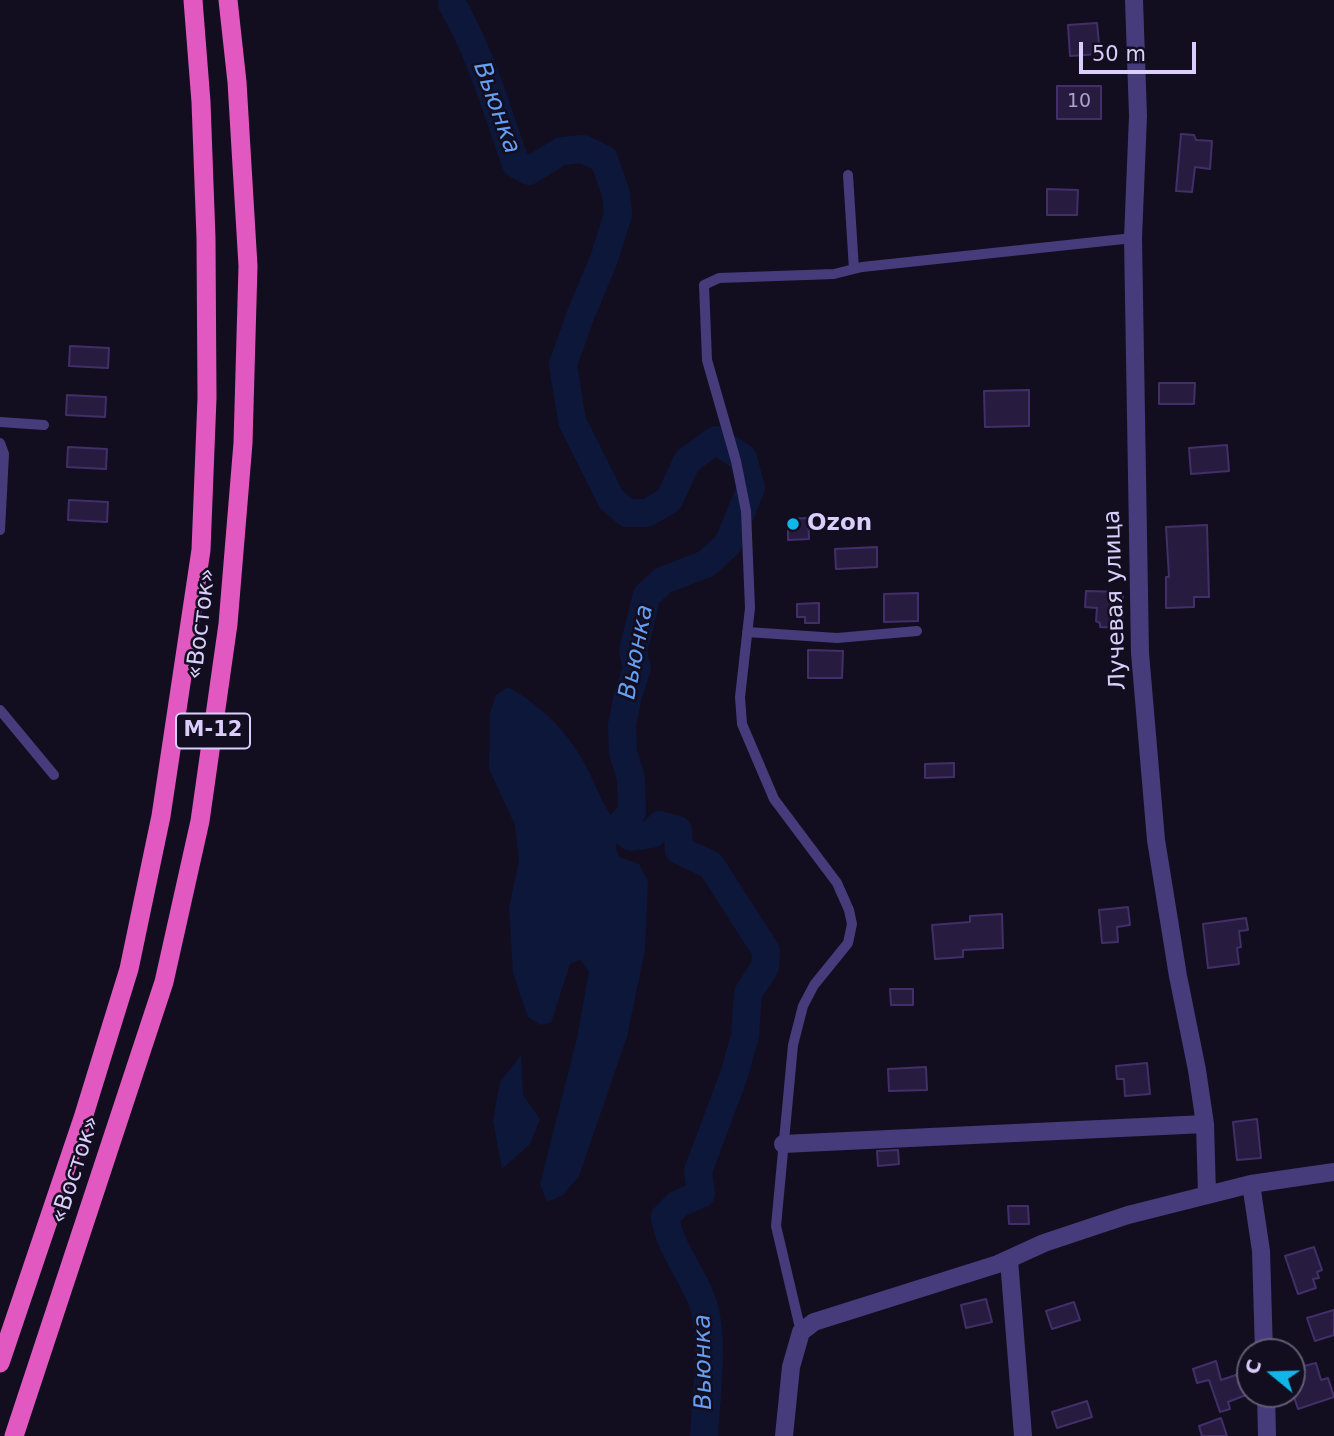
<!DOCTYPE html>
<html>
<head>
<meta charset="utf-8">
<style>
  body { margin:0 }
  #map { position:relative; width:1334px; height:1436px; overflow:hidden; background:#130e1f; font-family:"DejaVu Sans",sans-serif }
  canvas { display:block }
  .north { position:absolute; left:1236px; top:1338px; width:70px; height:70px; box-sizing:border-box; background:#130e1f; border:2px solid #635b77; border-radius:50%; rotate:289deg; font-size:19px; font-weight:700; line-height:28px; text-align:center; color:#dacffc }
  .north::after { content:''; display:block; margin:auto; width:24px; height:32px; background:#10b6e7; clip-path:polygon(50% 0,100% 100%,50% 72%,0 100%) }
  .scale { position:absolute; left:1079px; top:42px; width:117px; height:32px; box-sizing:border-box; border:4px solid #dacffc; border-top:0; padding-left:9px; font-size:21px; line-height:24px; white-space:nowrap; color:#dacffc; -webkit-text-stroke:5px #130e1f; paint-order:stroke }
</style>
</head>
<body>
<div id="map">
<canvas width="1334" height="1436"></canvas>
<div class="north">С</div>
<div class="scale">50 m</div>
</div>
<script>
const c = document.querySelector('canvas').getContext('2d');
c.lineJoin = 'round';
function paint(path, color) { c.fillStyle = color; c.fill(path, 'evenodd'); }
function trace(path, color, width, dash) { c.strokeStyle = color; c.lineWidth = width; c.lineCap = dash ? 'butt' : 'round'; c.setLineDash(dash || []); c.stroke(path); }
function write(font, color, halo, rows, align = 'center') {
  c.font = font + ' "DejaVu Sans",sans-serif'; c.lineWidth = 5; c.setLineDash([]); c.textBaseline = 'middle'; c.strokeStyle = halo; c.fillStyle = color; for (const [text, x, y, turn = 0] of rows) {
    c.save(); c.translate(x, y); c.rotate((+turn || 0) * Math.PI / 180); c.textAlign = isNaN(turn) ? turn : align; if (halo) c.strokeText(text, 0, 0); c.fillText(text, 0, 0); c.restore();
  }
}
paint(new Path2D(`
  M508 687C544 707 572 736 590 774 599 793 606 811 619 827L616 847 619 857 639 864 648 881 645 950 627 1037 579 1176 563 1195 547 1202 540 1184 577 1038 589 971 580 960 570 964 551 1023 540 1025 528 1017 513 973 509 907 519 861 515 825 489 769 490 713 496 695Z
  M521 1055 523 1095 540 1119 530 1144 502 1169 493 1121 500 1082Z`), '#0c173a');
trace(new Path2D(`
  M452 0V4C482 56 496 109 516 164L529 171 561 151 583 149 604 159 616 194 618 214 604 259 581 314 563 364 572 421 611 499 627 513H647L669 500 687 461 716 440 743 458 751 488 728 544 706 564 664 580 647 595 633 651 637 668 628 695 622 725 623 753 631 778 632 812 619 827 631 837 652 834 660 825 678 830 679 850 711 865 766 951 765 967 748 993 745 1036 734 1075 698 1171 701 1194 678 1204 665 1217C670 1249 691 1271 702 1301 715 1335 706 1398 704 1436`), '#0c173a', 28);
const building = new Path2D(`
  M1097 23 1100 54 1070 56 1068 25Z
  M1057 86H1101V119H1057Z
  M1181 134 1194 135 1196 140 1212 141 1210 169 1195 167 1192 192 1176 191Z
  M1047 189 1078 190 1077 215H1047Z
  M70 346 109 348 108 368 69 366Z
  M1159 383H1195L1194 404H1159Z
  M1029 390V426L985 427 984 391Z
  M67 395 106 397 105 417 66 415Z
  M1227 445 1229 471 1191 474 1189 448Z
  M68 447 107 449 106 469 67 467Z
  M69 500 108 502 107 522 68 520Z
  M808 518 809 539 788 540V519Z
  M1207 525 1209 597H1194V607L1166 608V577H1169L1166 527Z
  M877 547V567L836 569 835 549Z
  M1086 591 1123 592 1122 628 1100 627V623L1096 621 1097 608 1085 607Z
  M918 593V621L884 622V594Z
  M819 603V623H805V617H797V604Z
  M808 650 843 651 842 678H808Z
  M954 763V777L925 778V764Z
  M1128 907 1130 925 1117 927 1118 942 1102 943 1099 910Z
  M1002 914 1003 948 963 950V957L935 959 932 925 970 922V916Z
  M1246 918 1248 930 1239 931 1241 947 1237 948 1239 964 1208 968 1203 924Z
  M890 989H913V1005H891Z
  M1147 1063 1150 1094 1125 1096 1124 1079H1117L1116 1066Z
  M926 1067 927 1090 889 1091 888 1069Z
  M1257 1119 1261 1158 1237 1160 1233 1122Z
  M898 1150 899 1164 878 1166 877 1151Z
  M1008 1206H1028L1029 1224H1009Z
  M1314 1247 1322 1270 1317 1272 1319 1278 1313 1279 1316 1288 1298 1294 1285 1256Z
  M986 1299 992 1322 966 1328 961 1305Z
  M1074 1302 1080 1320 1052 1329 1046 1311Z
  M1334 1310V1335L1315 1341 1307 1318Z
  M1216 1361 1221 1380 1239 1374 1246 1395 1228 1402 1230 1409 1220 1412 1209 1380 1197 1383 1193 1369Z
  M1316 1363 1321 1380 1328 1378 1334 1397 1298 1409 1292 1391V1389L1296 1387 1292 1369Z
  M1087 1401 1092 1417 1057 1428 1052 1412Z
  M1221 1418 1227 1436H1202L1199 1426Z`);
paint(building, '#271b3f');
trace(building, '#422f69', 2);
trace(new Path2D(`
  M848 175 854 269
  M0 422 44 425
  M0 443 4 454 0 530
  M747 632 837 638 917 631
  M0 710 54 775
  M801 1332 776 1226 793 1045 803 1006 814 985 848 943 852 924 849 910 837 883 774 799 742 724 740 697 750 608 746 511 736 461 707 360 704 285 719 278 834 274 862 267 1133 238`), '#473c7b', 10);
trace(new Path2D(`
  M1134 0 1138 116 1133 238 1140 653 1156 840 1178 976 1197 1070 1205 1124 1207 1194
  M783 1144 1205 1124
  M1251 1184 1261 1251 1264 1352
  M1009 1260 1023 1436
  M1266 1394 1267 1436
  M784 1436 791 1367 801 1332 814 1322 998 1264 1044 1243 1128 1215 1251 1184 1334 1172`), '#473c7b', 18);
trace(new Path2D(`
  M0 1363 83 1118 129 969 161 816 201 550 207 398 206 238 201 102 193 0
  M14 1436 164 982 200 821 228 624 243 443 248 266 237 82 228 0`), '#e158c0', 19);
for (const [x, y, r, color] of [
  [793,524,7,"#10b6e7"]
]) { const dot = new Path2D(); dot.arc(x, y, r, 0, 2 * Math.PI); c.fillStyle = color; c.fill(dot); trace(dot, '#130e1f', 2.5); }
write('19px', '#ada2cd', null, [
  ["10",1079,102]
]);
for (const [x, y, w] of [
  [213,731,74]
]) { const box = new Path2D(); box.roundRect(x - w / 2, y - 17.5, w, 35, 5); c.fillStyle = '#130e1f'; c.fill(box); trace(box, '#dacffc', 2); }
write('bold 21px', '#dacffc', null, [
  ["М-12",213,731]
]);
write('bold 23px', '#dacffc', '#130e1f', [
  ["Ozon",807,524]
], 'left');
write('23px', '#dacffc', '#130e1f', [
  ["Лучевая улица",1116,600,-92],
  ["«Восток»",202,624,-83],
  ["«Восток»",76,1170,-72]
]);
write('italic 24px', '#659ff4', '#130e1f', [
  ["Вьюнка",496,108,70],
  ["Вьюнка",637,652,-79],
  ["Вьюнка",704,1362,-91]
]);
</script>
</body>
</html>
